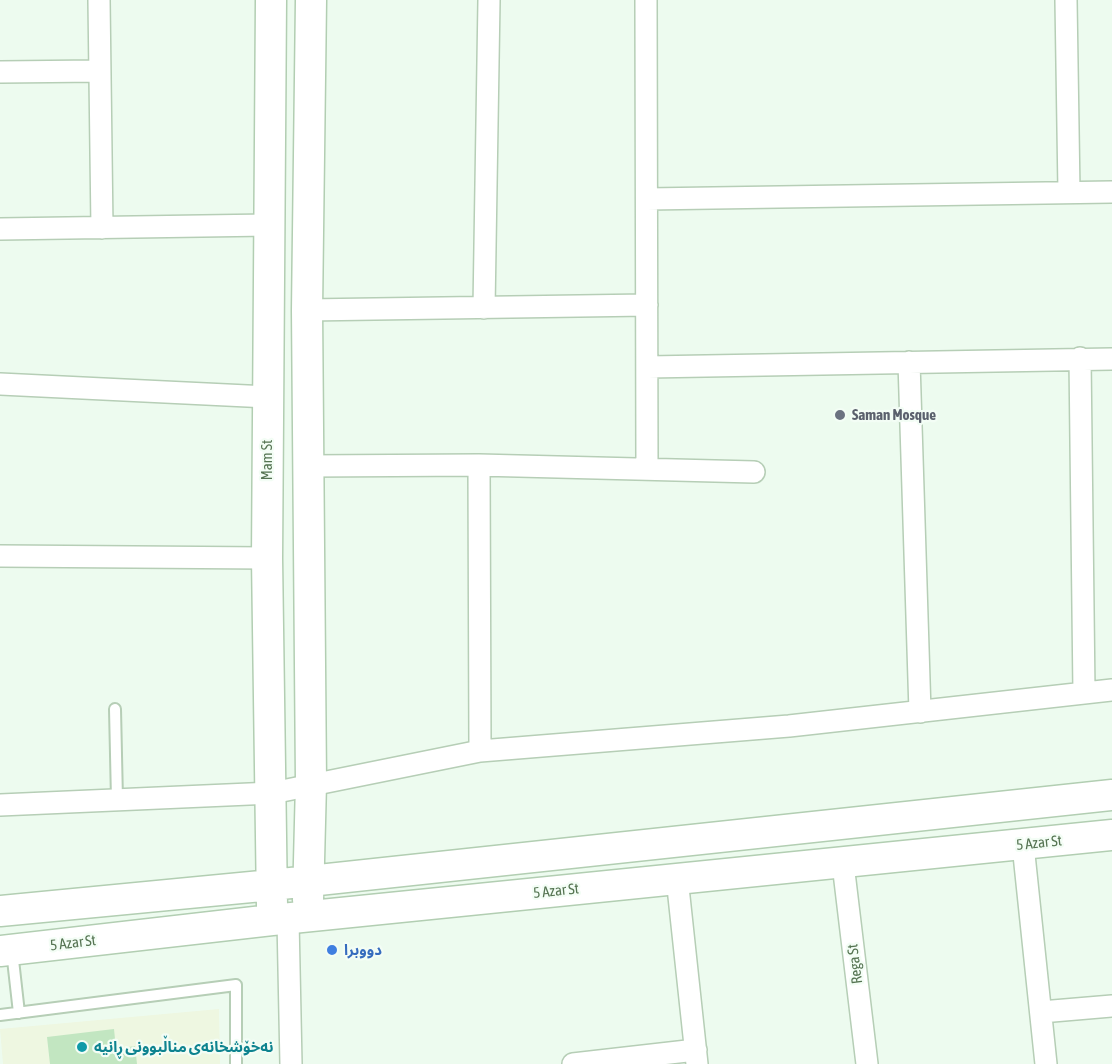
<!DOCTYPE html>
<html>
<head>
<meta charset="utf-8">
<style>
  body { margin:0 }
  canvas { display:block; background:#edfbef }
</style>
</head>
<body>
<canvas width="1112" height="1064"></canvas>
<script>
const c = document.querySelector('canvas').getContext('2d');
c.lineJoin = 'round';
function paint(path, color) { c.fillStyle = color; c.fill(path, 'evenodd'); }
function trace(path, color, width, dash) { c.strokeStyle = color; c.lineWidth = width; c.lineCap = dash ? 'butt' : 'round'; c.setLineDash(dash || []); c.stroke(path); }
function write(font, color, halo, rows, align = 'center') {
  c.font = font + ' "Asap Condensed","Noto Sans Arabic",sans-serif'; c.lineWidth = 4.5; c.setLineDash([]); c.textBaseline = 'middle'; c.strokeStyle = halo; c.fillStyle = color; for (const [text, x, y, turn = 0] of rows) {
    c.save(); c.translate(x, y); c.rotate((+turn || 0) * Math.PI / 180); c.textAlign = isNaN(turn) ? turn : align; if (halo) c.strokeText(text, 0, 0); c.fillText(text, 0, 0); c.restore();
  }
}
paint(new Path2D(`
  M219 1009 220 1064H3L0 1029Z`), '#eef7e1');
paint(new Path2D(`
  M114 1029 116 1049 135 1046 137 1064H50L47 1037Z`), '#c2e6c1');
const lane = new Path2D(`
  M115 709 117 800
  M12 951 19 1013
  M0 1015 236 985V1064`);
const street = new Path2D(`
  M99 0 102 228
  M646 0 647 469
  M1066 0 1069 192
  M0 72 99 71
  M647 199 1112 192
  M0 229 269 225
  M484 308 489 0
  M307 310 647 305
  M1080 358 1084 693
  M909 362 920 712
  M648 367 1112 359
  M0 384 268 397
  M479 465 480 751
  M307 466 479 465 754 472
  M0 556 267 558
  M0 805 272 793 480 751 789 726 1112 690
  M1023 845 1046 1064
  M843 864 867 1064
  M677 878 697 1064
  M288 920 291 1064
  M1041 1012 1112 1006
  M573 1064 696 1050`);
const secondary = new Path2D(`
  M271 0 267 558 272 906
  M308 900 311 783 307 310 311 0
  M0 911 272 885 1112 795
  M0 951 272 920 1112 835`);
trace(lane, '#b6ceb6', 14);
trace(street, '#b6ceb6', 24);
trace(secondary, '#b2ceb2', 33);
trace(lane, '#fff', 10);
trace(street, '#fff', 21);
trace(secondary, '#fff', 30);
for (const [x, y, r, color] of [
  [840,415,6,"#6b7280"],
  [332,950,6,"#3f7fe0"],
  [82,1047,6,"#0f9aa8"]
]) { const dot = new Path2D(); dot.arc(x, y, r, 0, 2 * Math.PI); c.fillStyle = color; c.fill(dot); trace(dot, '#f3fdf5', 2); }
write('bold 15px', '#5b616d', '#f3fdf5', [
  ["Saman Mosque",852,415]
], 'left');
write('15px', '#557452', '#f3fdf5', [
  ["Mam St",267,460,-90],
  ["5 Azar St",1039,843,-6],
  ["5 Azar St",556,891,-6],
  ["5 Azar St",73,943,-7],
  ["Rega St",855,964,-97]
]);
write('bold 15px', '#366cbe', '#f3fdf5', [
  ["دووبرا",344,950]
], 'left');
write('bold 15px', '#0d838f', '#f3fdf5', [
  ["نەخۆشخانەی مناڵبوونی ڕانیە",94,1047]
], 'left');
</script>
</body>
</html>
